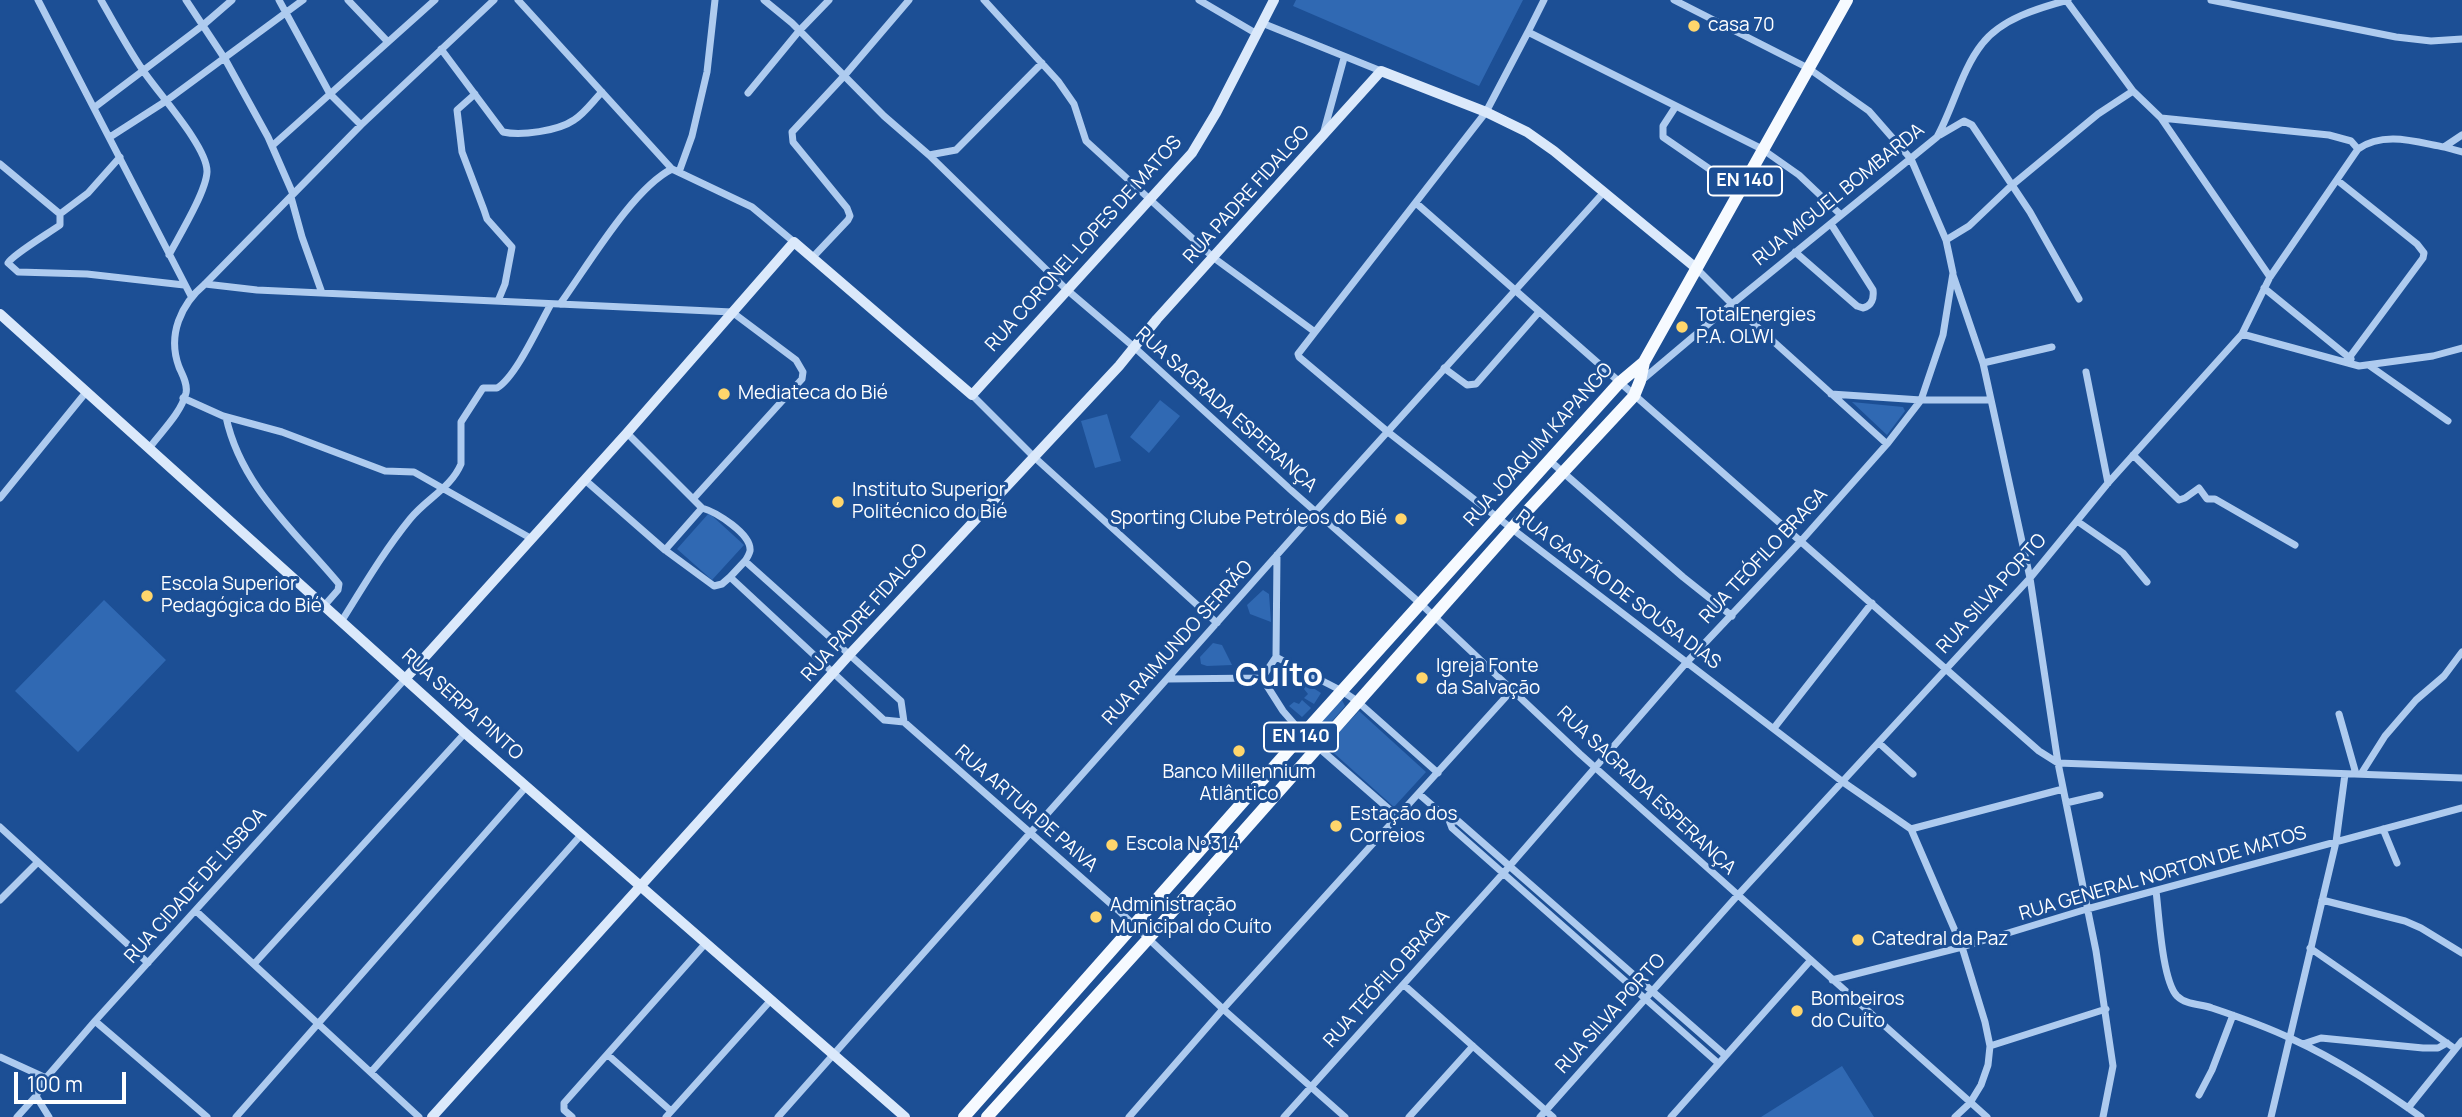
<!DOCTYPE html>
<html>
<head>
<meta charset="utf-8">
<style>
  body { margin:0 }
  #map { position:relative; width:2462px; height:1117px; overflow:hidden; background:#1c4f95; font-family:Manrope,sans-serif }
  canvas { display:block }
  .scale { position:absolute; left:14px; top:1072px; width:112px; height:32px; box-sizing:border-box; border:4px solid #fff; border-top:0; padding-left:9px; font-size:21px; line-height:24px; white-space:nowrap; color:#fff; -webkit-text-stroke:5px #1c4f95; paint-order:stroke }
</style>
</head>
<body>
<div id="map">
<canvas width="2462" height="1117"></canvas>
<div class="scale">100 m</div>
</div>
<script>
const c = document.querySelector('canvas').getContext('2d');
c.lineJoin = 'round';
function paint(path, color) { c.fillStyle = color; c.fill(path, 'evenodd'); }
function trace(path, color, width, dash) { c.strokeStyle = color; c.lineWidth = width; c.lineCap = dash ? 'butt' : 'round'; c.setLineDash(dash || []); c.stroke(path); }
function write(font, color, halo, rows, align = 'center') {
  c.font = font + ' Manrope,sans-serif'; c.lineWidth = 6; c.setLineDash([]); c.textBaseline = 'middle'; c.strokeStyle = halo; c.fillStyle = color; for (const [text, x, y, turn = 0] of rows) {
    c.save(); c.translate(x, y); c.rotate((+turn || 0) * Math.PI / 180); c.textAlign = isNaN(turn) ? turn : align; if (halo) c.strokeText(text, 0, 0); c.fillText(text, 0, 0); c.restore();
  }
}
paint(new Path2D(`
  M1296 0H1523L1479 86 1293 6Z
  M1160 400 1180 416 1149 453 1130 437Z
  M1852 402 1903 407 1905 411 1887 435Z
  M1107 414 1121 461 1095 468 1081 421Z
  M709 513 744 545 712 580 677 549Z
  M1263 590 1269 594 1271 622 1250 614 1247 605Z
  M104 600 166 660 78 752 15 691Z
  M1213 643 1222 645 1232 665 1207 666 1201 664 1200 657Z
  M1307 684 1321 693 1314 704 1304 698 1308 694 1304 689Z
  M1302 700 1311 708 1302 717 1289 706 1294 702 1299 704Z
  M1342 700 1345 706 1322 733 1316 734 1315 729Z
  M1359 711 1426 772 1394 807 1326 746Z
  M1842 1066 1874 1117H1761Z`), '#3069b3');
trace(new Path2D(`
  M38 0 191 296
  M101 0C114 23 127 47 142 69 157 92 208 147 207 172 206 192 179 236 169 255
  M186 0 225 59 268 137 293 194
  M279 0 330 94 361 125
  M348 0 388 42
  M518 0 672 169
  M764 0 792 23 884 116 929 155 956 150 1042 63
  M984 0 1058 81 1074 104 1086 141 1214 258 1315 332
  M1199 0 1257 34
  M1544 0 1528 32 1762 149 1799 175 1841 215
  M2066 0 2133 91 2161 118
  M2211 0 2396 37 2431 41 2462 39
  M1262 23 1381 71
  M1528 32 1486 112 1315 332 1298 354 1299 357 1388 432 1498 518 1843 782 1911 829 1962 947 1985 1022 1990 1046 1988 1065 1981 1085 1970 1103 1955 1117
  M441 49 503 132C521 136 558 131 574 120 585 113 593 101 602 92
  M748 93 799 31 829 0
  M475 94 457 110 462 152 484 210 487 219 512 247 505 284 498 301
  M1676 106 1663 126V137L1740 190
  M95 107 202 26 232 0
  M1324 131 1344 58
  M1940 135 1964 121 1972 125 2030 212 2079 299
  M110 137 166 101 303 0
  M272 146 435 0
  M2444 147 2462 152
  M929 155 1066 289 1134 347 1292 491 1422 605 1580 754 1987 1117
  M0 164 60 214
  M679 172 692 136 707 72 715 0
  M2337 180 2417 244 2424 253 2423 258 2349 358
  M291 197 302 237 322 293
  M1416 203 2039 751 2058 763 2462 778
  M60 214V225C49 233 12 255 8 263L18 272 87 274 184 285
  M60 214 88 193 120 157
  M1946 240 1969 226 2011 186 2098 114 2133 91
  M1795 252 1857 306 1863 308C1872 306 1874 298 1873 290L1831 224
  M813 257 848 220 850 216 847 208 793 142 792 132 845 75 909 0
  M1696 268 1732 304 1887 444
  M1953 275 1983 363 2030 578 2058 763 2096 951 2113 1066 2103 1117
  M2270 277 2161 118 2329 135 2351 141 2358 149
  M205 284 257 290 732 312 796 360 803 372 802 379 694 498
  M2264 288 2351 359
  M560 304C587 267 633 188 672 169L752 207 794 242
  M2242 334 2359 366 2433 356 2462 348
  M1983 363 2052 347
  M2370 366 2448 421
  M1444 368 1467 385 1476 384 1539 312
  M2086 372 2108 483
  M1642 380 1732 304 1937 137C1953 108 1962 69 1982 44 2001 19 2038 8 2068 0
  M1831 394 1921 400H1991
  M972 395 1033 456 1217 623
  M183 398 223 416 282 432 385 471 414 472 532 539
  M226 417C241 487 295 531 339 584L338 590 324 606
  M627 433 702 508
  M150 447C162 431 181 413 186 393 188 384 182 374 179 367 167 335 181 304 205 284L361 125 494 0
  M2133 455 2179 500 2185 498 2199 488 2207 499H2215L2295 545
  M1550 461 1683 577 1732 616
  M585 480 665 550
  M0 498 87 391
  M702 508C716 512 752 534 750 551 749 555 747 558 745 561L901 701 904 722 884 720 730 577 722 584 714 586 665 550Z
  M2077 521 2123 553 2147 582
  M1277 555 1276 657 1342 691 1357 701 1438 773
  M730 577 745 561
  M341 622C363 587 384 551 410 519 426 499 451 488 461 464V422L483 388H497C516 377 539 325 551 304
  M1262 678 1276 657
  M1167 679 1262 678 1283 711 1303 734 1398 817
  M2339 714 2356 774
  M904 722 1118 910 1223 1009 1345 1117
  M1774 728 1872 603
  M1879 743 1913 774
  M2361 774 2385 736 2416 700 2444 676 2462 652
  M1419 794 1449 820
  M2066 803 2100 795
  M1449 820 1458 821 1725 1055
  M1449 820 1452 828 1718 1063
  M0 827 148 963
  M1911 829 2063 789
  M2383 829 2397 863
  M2156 891C2159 914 2162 980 2177 996 2186 1005 2201 1004 2212 1008 2239 1017 2267 1027 2292 1039 2338 1060 2380 1088 2421 1117
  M0 900 38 862
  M2322 900 2405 921 2421 928 2462 953
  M196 911 419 1117
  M2310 948 2454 1048
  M254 964 465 733
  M1832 980 1962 947 2087 909 2462 808
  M1404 985 1553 1117
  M95 1021 207 1117
  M2303 1044 2321 1038 2423 1048H2438L2447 1043
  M1990 1046 2106 1009
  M608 1055 671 1111
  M0 1057 46 1078 95 1021 406 678
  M371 1072 581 835
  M2199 1095 2212 1070 2233 1015
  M36 1096 49 1117
  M2408 1108 2462 1041
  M17 1117 36 1096 46 1078
  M236 1117 526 787
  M572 1117 564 1110V1103L705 944
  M666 1117 771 1000
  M778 1117 1316 511 1604 192
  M1129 1117 1223 1009 1513 689
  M1284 1117 1507 869 1686 663 1801 541 1887 444 1921 400 1943 335 1953 273 1946 240 1911 159 1869 111 1808 68 1674 0
  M1409 1117 1473 1046
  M1540 1117 1737 896 2030 578 2108 483 2242 334 2270 277 2358 149C2384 131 2416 142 2444 147L2462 135
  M1671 1117 1810 961
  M2271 1117 2336 842 2345 774`), '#aecbef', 7);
trace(new Path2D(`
  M0 314 465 733 905 1117
  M406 678 627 433 794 242 972 395 1192 153 1216 113 1274 0
  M432 1117 850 654 1119 366 1157 319 1381 71 1486 112 1527 132 1554 151 1696 268`), '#dbe9fb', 10);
trace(new Path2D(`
  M964 1117 1303 734 1619 383 1644 362
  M987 1117 1148 939 1528 510 1634 396 1640 381 1644 362 1847 0`), '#f6faff', 12);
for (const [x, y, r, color] of [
  [1694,26,7,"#ffd66c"],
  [1682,327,7,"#ffd66c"],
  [724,394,7,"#ffd66c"],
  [838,502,7,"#ffd66c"],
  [1401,519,7,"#ffd66c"],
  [147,596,7,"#ffd66c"],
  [1422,678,7,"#ffd66c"],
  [1239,751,7,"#ffd66c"],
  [1336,826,7,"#ffd66c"],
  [1112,845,7,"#ffd66c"],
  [1096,917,7,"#ffd66c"],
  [1858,940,7,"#ffd66c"],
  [1797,1011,7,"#ffd66c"]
]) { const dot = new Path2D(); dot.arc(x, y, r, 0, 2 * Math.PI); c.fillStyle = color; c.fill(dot); trace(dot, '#1c4f95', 2.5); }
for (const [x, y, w] of [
  [1745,181,74],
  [1301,737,74]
]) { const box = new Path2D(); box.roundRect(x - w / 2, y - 14.5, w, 29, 5); c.fillStyle = '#1c4f95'; c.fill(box); trace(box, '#fff', 2); }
write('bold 18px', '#fff', null, [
  ["EN 140",1745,181],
  ["EN 140",1301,737]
]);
write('19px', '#fff', '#1c4f95', [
  ["casa 70",1708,26],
  ["TotalEnergies",1696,316],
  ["P.A. OLWI",1696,338],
  ["Mediateca do Bié",738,394],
  ["Instituto Superior",852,491],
  ["Politécnico do Bié",852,513],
  ["Sporting Clube Petróleos do Bié",1387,519,"right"],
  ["Escola Superior",161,585],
  ["Pedagógica do Bié",161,607],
  ["Igreja Fonte",1436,667],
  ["da Salvação",1436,689],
  ["Banco Millennium",1239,773,"center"],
  ["Atlântico",1239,795,"center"],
  ["Estação dos",1350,815],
  ["Correios",1350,837],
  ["Escola Nº 314",1126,845],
  ["Administração",1110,906],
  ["Municipal do Cuíto",1110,928],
  ["Catedral da Paz",1872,940],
  ["Bombeiros",1811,1000],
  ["do Cuíto",1811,1022]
], 'left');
write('19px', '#fff', '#1c4f95', [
  ["RUA PADRE FIDALGO",1247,195,-48],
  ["RUA MIGUEL BOMBARDA",1839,195,-39],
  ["RUA CORONEL LOPES DE MATOS",1084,244,-48],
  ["RUA SAGRADA ESPERANÇA",1226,410,42],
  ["RUA JOAQUIM KAPANGO",1539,445,-48],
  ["RUA TEÓFILO BRAGA",1764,556,-47],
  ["RUA GASTÃO DE SOUSA DIAS",1618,590,37],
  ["RUA SILVA PORTO",1992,594,-48],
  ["RUA PADRE FIDALGO",865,613,-48],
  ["RUA RAIMUNDO SERRÃO",1178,643,-48],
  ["RUA SERPA PINTO",462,705,42],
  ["RUA SAGRADA ESPERANÇA",1646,791,43],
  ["RUA ARTUR DE PAIVA",1026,809,41],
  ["RUA GENERAL NORTON DE MATOS",2163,874,-16],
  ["RUA CIDADE DE LISBOA",196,886,-48],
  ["RUA TEÓFILO BRAGA",1387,979,-48],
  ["RUA SILVA PORTO",1611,1014,-48]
]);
write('bold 33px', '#fff', '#1c4f95', [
  ["Cuíto",1279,677]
]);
</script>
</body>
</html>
